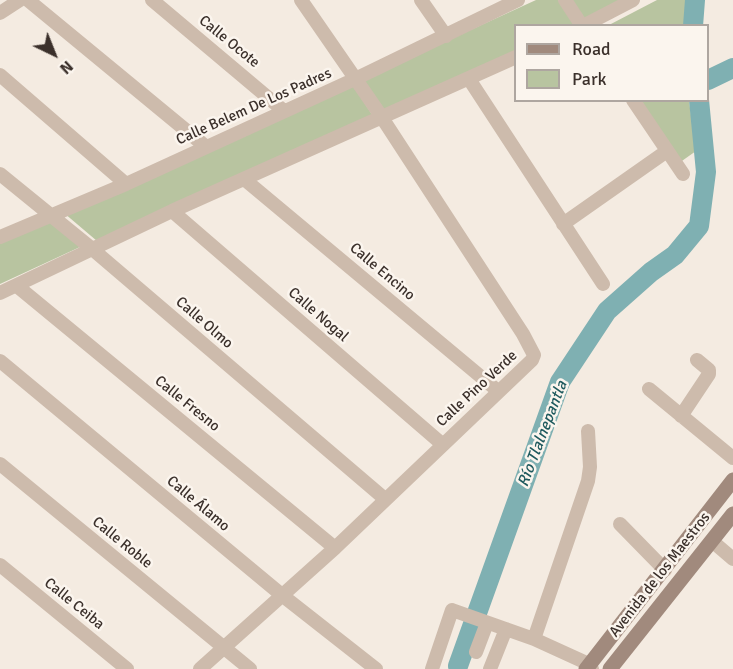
<!DOCTYPE html>
<html>
<head>
<meta charset="utf-8">
<style>
  body { margin:0 }
  #map { position:relative; width:733px; height:669px; overflow:hidden; background:#f4ebe1; font-family:Signika,sans-serif }
  canvas { display:block }
  .legend { position:absolute; left:514px; top:24px; width:195px; height:78px; box-sizing:border-box; background:#fbf5ee; border:2px solid #aea6a0; margin:0; padding:8px 10px; list-style:none; font-size:18px; color:#3b302b }
  .legend li { display:flex; align-items:center; gap:12px; height:30px }
  .legend b { width:30px; border:2px solid #aea6a0 }
  .north { position:absolute; left:24px; top:24px; width:60px; height:60px; -webkit-text-stroke:4px #fbf5ee; paint-order:stroke; rotate:137deg; font-size:16px; font-weight:700; line-height:24px; text-align:center; color:#3b302b }
  .north::after { content:''; display:block; margin:auto; width:21px; height:27px; background:#3b302b; clip-path:polygon(50% 0,100% 100%,50% 72%,0 100%) }
</style>
</head>
<body>
<div id="map">
<canvas width="733" height="669"></canvas>
<ul class="legend">
<li><b style="height:8px;background:#a18a7d"></b>Road</li>
<li><b style="height:16px;background:#b8c4a0"></b>Park</li>
</ul>
<div class="north">N</div>
</div>
<script>
const c = document.querySelector('canvas').getContext('2d');
c.lineJoin = 'round';
function paint(path, color) { c.fillStyle = color; c.fill(path, 'evenodd'); }
function trace(path, color, width, dash) { c.strokeStyle = color; c.lineWidth = width; c.lineCap = dash ? 'butt' : 'round'; c.setLineDash(dash || []); c.stroke(path); }
function write(font, color, halo, rows, align = 'center') {
  c.font = font + ' Signika,sans-serif'; c.lineWidth = 5; c.setLineDash([]); c.textBaseline = 'middle'; c.strokeStyle = halo; c.fillStyle = color; for (const [text, x, y, turn = 0] of rows) {
    c.save(); c.translate(x, y); c.rotate((+turn || 0) * Math.PI / 180); c.textAlign = isNaN(turn) ? turn : align; if (halo) c.strokeText(text, 0, 0); c.fillText(text, 0, 0); c.restore();
  }
}
paint(new Path2D(`
  M536 0H558L574 25 516 26 515 52 381 113 361 80Z
  M572 0H623L585 19Z
  M657 0H688L686 25H609Z
  M352 84 373 116 97 241 64 213Z
  M637 101H689L696 151 679 163Z
  M50 221 80 247 0 284V243Z`), '#b8c4a0');
trace(new Path2D(`
  M693 26 695 0
  M708 80 733 68
  M458 666 560 382 607 311 651 272 675 255 699 226 706 172 699 100`), '#7fb0b2', 20);
trace(new Path2D(`
  M28 0 205 146
  M152 0 284 111
  M421 0 446 36
  M565 0 582 26
  M0 13 20 0
  M583 26 633 0
  M0 75 126 184
  M469 79 603 284
  M633 100 683 174
  M0 174 91 248 385 499
  M244 179 498 391
  M172 211 442 444
  M563 224 667 151
  M0 237 126 184 355 79 518 0
  M17 286 335 548
  M0 293 172 211 516 57
  M0 361 283 596 376 669
  M649 389 733 458
  M681 416 709 374V370L697 360
  M0 464 250 669
  M620 524 665 570
  M712 541 733 559
  M0 565 127 669
  M534 639 588 481 590 467 588 431
  M476 652 487 623
  M200 669 335 548 532 360 534 355 523 334 377 110 301 0
  M432 669 452 610 534 639 589 664 592 669
  M490 669 506 629`), '#cdbbac', 14);
trace(new Path2D(`
  M586 669 733 480
  M610 669 733 514`), '#a18a7d', 15);
write('15px', '#3b302b', '#fbf5ee', [
  ["Calle Ocote",229,42,39],
  ["Calle Belem De Los Padres",254,107,-24],
  ["Calle Encino",382,272,40],
  ["Calle Nogal",318,315,41],
  ["Calle Olmo",204,323,41],
  ["Calle Pino Verde",477,389,-43],
  ["Calle Fresno",187,404,39],
  ["Calle Álamo",198,504,40],
  ["Calle Roble",122,543,39],
  ["Avenida de los Maestros",660,575,-52],
  ["Calle Ceiba",74,604,39]
]);
write('italic 16px', '#1f5a5e', '#fbf5ee', [
  ["Río Tlalnepantla",543,434,-69]
]);
</script>
</body>
</html>
